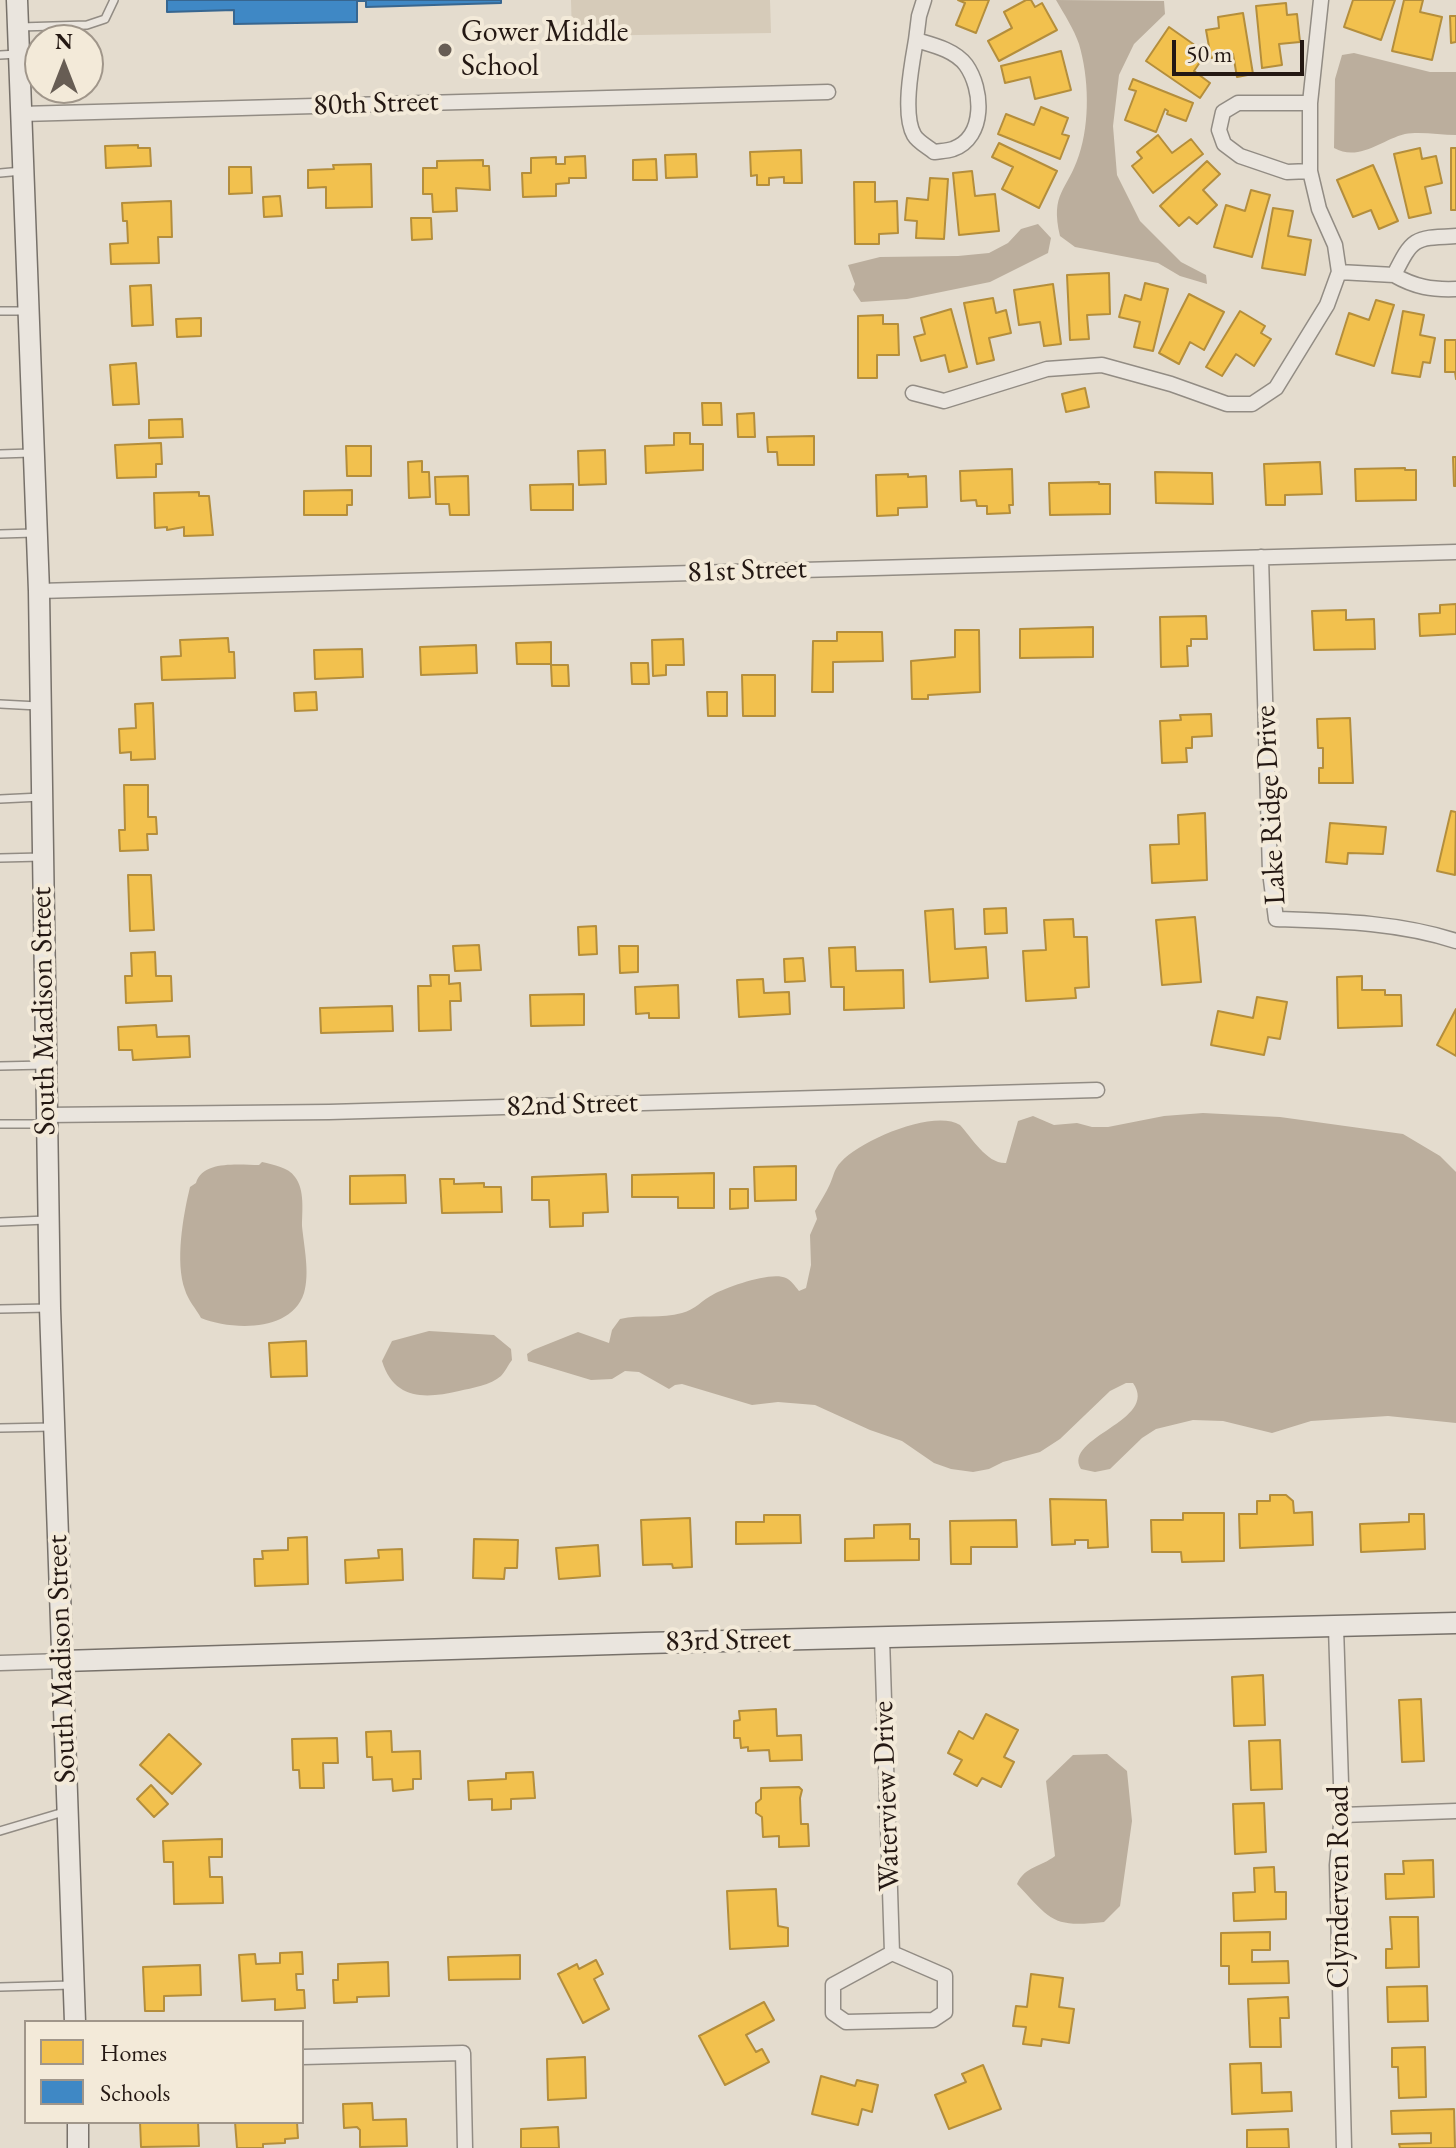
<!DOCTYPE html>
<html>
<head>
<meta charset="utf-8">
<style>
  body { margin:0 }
  #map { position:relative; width:1456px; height:2148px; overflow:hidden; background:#e4dcce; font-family:"EB Garamond",serif }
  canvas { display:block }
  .legend { position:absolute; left:24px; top:2020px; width:280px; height:104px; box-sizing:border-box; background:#f3ead9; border:2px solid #a0968a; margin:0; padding:10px 14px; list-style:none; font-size:24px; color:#241813 }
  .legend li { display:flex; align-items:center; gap:16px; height:40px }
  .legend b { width:40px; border:2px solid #a0968a }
  .north { position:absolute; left:24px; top:24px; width:80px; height:80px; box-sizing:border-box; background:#f3ead9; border:2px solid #a0968a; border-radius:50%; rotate:0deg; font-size:22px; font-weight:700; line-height:32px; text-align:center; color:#241813 }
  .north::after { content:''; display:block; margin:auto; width:28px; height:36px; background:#675d54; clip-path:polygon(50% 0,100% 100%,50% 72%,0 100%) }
  .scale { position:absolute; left:1172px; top:40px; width:132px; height:36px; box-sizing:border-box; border:4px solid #241813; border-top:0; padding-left:10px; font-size:24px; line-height:28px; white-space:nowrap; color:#241813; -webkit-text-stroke:6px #f3ead9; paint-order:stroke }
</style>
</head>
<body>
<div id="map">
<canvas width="1456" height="2148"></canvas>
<ul class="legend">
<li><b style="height:22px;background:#f2c14e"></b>Homes</li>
<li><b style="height:22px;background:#3f88c5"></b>Schools</li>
</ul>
<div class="north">N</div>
<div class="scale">50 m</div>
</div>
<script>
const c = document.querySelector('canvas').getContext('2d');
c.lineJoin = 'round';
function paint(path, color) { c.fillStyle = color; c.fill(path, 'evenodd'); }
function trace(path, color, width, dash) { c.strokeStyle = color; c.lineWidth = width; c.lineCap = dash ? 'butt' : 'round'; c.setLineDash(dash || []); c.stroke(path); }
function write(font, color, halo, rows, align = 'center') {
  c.font = font + ' "EB Garamond",serif'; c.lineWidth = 8; c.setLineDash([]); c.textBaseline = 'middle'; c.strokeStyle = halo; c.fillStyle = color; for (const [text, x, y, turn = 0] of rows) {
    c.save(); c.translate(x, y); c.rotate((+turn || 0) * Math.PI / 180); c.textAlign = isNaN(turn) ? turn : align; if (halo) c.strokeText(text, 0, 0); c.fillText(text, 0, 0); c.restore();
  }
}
paint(new Path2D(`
  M571 0H770L771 33 572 36Z`), '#d6cbb9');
paint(new Path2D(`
  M1056 0 1164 1 1165 14 1134 44 1119 75 1113 126 1117 175 1140 221 1181 262 1206 275 1207 284 1180 276 1158 263 1075 247 1060 236C1050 192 1067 192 1079 155 1090 122 1089 78 1079 44 1074 29 1064 14 1056 0Z
  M1354 53 1430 72H1456V135C1440 135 1420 131 1405 134 1381 140 1359 162 1334 148L1335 79 1342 55Z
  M1038 224 1051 238 1048 253 990 282 907 299 861 302 853 290 855 284 848 265 880 257 958 256 989 253 1008 243 1021 229Z
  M1203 1113 1280 1117 1403 1134 1440 1156 1456 1172V1423L1388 1416 1311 1421 1272 1433 1223 1421 1193 1420 1156 1429 1142 1438 1110 1469 1095 1472 1081 1469C1062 1437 1160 1421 1133 1383H1126L1110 1391 1060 1439 1040 1452 1003 1462 989 1469 973 1472 951 1469 934 1463 902 1441 870 1430 815 1405 778 1402 752 1405 682 1384 675 1385 669 1389 639 1372 625 1371 612 1379 591 1380 528 1361 527 1354 533 1350 578 1332 609 1343 612 1330 620 1319C641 1314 661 1319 682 1313 695 1310 702 1300 714 1294 728 1287 771 1271 786 1278 791 1280 795 1286 799 1291L806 1288 811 1265 810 1235 817 1219 815 1211C820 1202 826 1193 830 1184 834 1175 834 1169 841 1162 861 1140 934 1109 960 1125 972 1138 987 1164 1006 1163L1018 1121 1033 1116 1054 1125 1077 1123 1092 1127H1108L1164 1116Z
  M262 1162C274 1165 288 1167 295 1177 305 1190 302 1211 302 1226 304 1247 310 1273 304 1293 291 1333 231 1330 201 1318 196 1309 188 1300 185 1290 175 1262 183 1216 190 1187L196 1183C203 1160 239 1165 259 1165Z
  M429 1331 494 1335 511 1349 512 1360C508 1365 505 1372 501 1376 491 1385 472 1388 459 1391 425 1399 394 1400 382 1361L392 1341Z
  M1107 1754 1127 1771 1132 1821 1120 1906 1104 1922C1052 1928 1051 1920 1017 1884 1025 1866 1041 1867 1055 1856L1046 1781 1073 1755Z`), '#bbae9d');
const homes = new Path2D(`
  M958 0H989L976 33 956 25 965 3Z
  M1026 0H1031L1035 7 1042 3 1057 30 999 61 988 41 1012 28 1004 12Z
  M1353 0H1395L1381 40 1344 27Z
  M1404 0H1423L1420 12 1442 17 1432 60 1392 51Z
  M1286 3 1287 15 1297 14 1300 42 1279 44 1282 65 1262 68 1256 6Z
  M1243 13 1253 74 1237 77 1233 54 1211 58 1206 30 1219 28 1218 17Z
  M1450 16H1456V42L1451 43Z
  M1169 27 1206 53 1194 71 1210 83 1200 98 1146 61Z
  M1061 51 1071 90 1035 99 1030 77 1005 83 1001 66Z
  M1133 79 1193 103 1186 121 1167 114 1168 111 1165 109 1156 132 1125 120 1136 91 1129 89Z
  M1041 107 1068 118 1062 134 1069 136 1060 159 998 134 1006 114 1034 125Z
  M1158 135 1172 153 1191 139 1203 154 1153 193 1132 166 1142 158 1137 152Z
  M999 143 1057 171 1039 208 1002 189 1013 167 992 157Z
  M138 145V148H150L151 166 106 168 105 146Z
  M1420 148 1422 159 1436 156 1442 183 1425 187 1431 213 1409 218 1394 154Z
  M1451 148H1456V210H1451Z
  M801 150 802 183H784V177L769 178V185H757V175L751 176 750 152Z
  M696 154 697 177 666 178 665 155Z
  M585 156 586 178H569V183L556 184V196L523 197 522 173H531V158L556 157V164H565V157Z
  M656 159 657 180H633V160Z
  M483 160V166H489L490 190 456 188 457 211 433 212 432 194H423V168H437V161Z
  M1207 161 1220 174 1203 190 1217 205 1197 224 1189 217 1179 226 1160 206Z
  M371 164 372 207 326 208V187L308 188V170L334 169 333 165Z
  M1373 165 1398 221 1379 229 1371 210 1353 217 1337 180Z
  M229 167H251L252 193 229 194Z
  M972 171 975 196 995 194 999 231 959 235 953 173Z
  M930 178 948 179 944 239 916 238 917 221 905 220 907 198 928 200Z
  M854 182H875V202L897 201 898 233 879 234V244H855Z
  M1251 190 1270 195 1252 257 1214 247 1226 205 1245 211Z
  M280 196 282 216 264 217 263 197Z
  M171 201 172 237H158L159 263 111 264 110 244 128 243 127 221H123L122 203Z
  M1273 208 1293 211 1288 236 1311 240 1305 275 1262 268Z
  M411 218H431L432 239 412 240Z
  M1109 273 1110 314 1087 315 1089 339 1070 340 1067 275Z
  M1145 283 1168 289 1153 351 1134 347 1140 322 1119 317 1125 295 1141 300Z
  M1053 284 1061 344 1044 346 1040 322 1019 325 1014 290Z
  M151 285 153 325 132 326 130 286Z
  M1189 294 1224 312 1204 350 1190 342 1179 364 1159 353Z
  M993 298 996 313 1006 310 1011 333 989 338 994 360 977 364 964 303Z
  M1376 300 1394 305 1374 366 1336 354 1349 313 1369 320Z
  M951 309 967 367 949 372 945 355 921 361 914 337 925 334 921 318Z
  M1240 311 1265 326 1261 333 1271 339 1254 366 1236 354 1222 376 1206 367Z
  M1403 311 1424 315 1420 335 1435 338 1430 363 1423 362 1420 377 1392 373Z
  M883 315V324H898L899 355H877V378H858V316Z
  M201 318V336L177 337 176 319Z
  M1445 340H1456V379L1455 372H1445Z
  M136 363 139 404 113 405 110 365Z
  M1085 388 1089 407 1066 412 1062 394Z
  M702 403H721L722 425H703Z
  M754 413 755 437H738L737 414Z
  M182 419 183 437 149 438V420Z
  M674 433H690V444H703V470L646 473 645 446 674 445Z
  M814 436V465H778L777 452H768L767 437Z
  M161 443 162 464H156V477L117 478 115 445Z
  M346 446H371V476H347Z
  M605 450 606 484 579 485 578 451Z
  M1453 457H1456V486H1454Z
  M422 461V472H429L430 497 409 498 408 462Z
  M1320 462 1322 494 1285 495V505H1266L1264 464Z
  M1405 468V470H1416V500L1356 501 1355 469Z
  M1012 469 1013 505H1009L1010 513 987 514V506H977L976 500 961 501 960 471Z
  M1155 472 1212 473 1213 504 1156 503Z
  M908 474V477L926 476 927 507 898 508V515L877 516 876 475Z
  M468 476 469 515H450L449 504H436L435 477Z
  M1099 482V484H1110V514L1050 515 1049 483Z
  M573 484V510H531L530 485Z
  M352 490V505H347V515H304V491Z
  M199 492V496H209L213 535 184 536V527L167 530V527L155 528 154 493Z
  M1456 604V634L1420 636 1419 614 1440 613V605Z
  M1346 610V620L1374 619 1375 649 1314 650 1312 611Z
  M1206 616 1207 639H1191V646H1187L1188 666 1161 667 1160 617Z
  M1093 627V657L1020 658V629Z
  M955 630H979L980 692 928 695V699H912L911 661 955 657Z
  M837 632H882L883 661 833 662V692H812L813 641H837Z
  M228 638 229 652H234L235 678 162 680 161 657 181 656 180 640Z
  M683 639 684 665H666V675L653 676 652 640Z
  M551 642V664H517L516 643Z
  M476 645 477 673 421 675 420 647Z
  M362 649 363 677 315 679 314 650Z
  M631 663H648L649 684H632Z
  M551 665H568L569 686H552Z
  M742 675H775V716H743Z
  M316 692 317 710 295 711 294 693Z
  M707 692H727V716H708Z
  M153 703 155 759 131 760V752L120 753 119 729 136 728 135 704Z
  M1211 714 1212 736 1192 737V748H1186L1187 762 1162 763 1160 721 1181 720 1180 715Z
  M1350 718 1353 783H1319V768H1323V748H1318L1317 719Z
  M124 785H148V817H156L157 834H147L148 850 120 851 119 830H125Z
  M1451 811 1456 812 1455 875 1437 871Z
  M1205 813 1207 880 1152 883 1150 845 1179 844 1178 815Z
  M1330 823 1386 827 1383 854 1348 853 1347 864 1326 862Z
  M128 875H151L154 930 130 931Z
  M1006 908 1007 933 985 934 984 909Z
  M953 909 955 949 986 947 988 978 930 982 925 911Z
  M1195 917 1201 982 1162 985 1156 920Z
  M1073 919 1074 937H1087L1089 987 1075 988 1076 998 1026 1001 1023 951 1046 950 1044 920Z
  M596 926 597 954 579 955 578 927Z
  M479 945 481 970 455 971 453 946Z
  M619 946H638V972L620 973Z
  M855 947 856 971 903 970 904 1008 844 1010V987H831L829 948Z
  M155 952 156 976H171L172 1001 126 1003 125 976H132L131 953Z
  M803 958 805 981 785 982 784 959Z
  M430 975H449V984L460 983 461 1001H450L451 1030 419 1031 418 986H431Z
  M1362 976V990H1385V995H1401L1402 1026 1338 1028 1337 977Z
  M763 979 764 993 789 992 790 1014 739 1017 737 980Z
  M678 985 679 1018H649V1013L636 1014 635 987Z
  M584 994V1025L531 1026 530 995Z
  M1257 997 1287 1002 1280 1039 1268 1037 1264 1055 1211 1045 1218 1011 1253 1018Z
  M392 1006 393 1031 321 1033 320 1008Z
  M1456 1009V1056L1437 1045Z
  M156 1025 157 1037 189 1036 190 1057 133 1060 132 1050H119L118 1027Z
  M796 1166V1200L755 1201 754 1167Z
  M714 1173V1208H678V1197H632V1175Z
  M606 1174 608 1212 583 1213V1226L550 1227 549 1200H532V1177Z
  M405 1175 406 1203 350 1204V1176Z
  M440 1179H454V1184L484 1183V1187H501L502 1212 442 1213Z
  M730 1189H748V1208L730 1209Z
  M306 1341 307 1376 271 1377 269 1343Z
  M1270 1495H1286L1293 1501 1294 1513 1312 1512 1313 1545 1240 1548 1239 1514H1257V1501H1270Z
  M1050 1499 1106 1500 1108 1547 1088 1548V1540H1075V1544L1052 1545Z
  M1183 1513H1224V1561L1182 1562 1181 1552H1152L1151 1520H1183Z
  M1409 1514H1424L1425 1549 1361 1552 1360 1524 1409 1522Z
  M764 1515H800L801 1543 736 1544V1522H764Z
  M690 1518 692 1567 673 1568 672 1564 643 1565 641 1520Z
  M1016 1520 1017 1547H971V1564H951L950 1521Z
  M910 1524V1539H919V1560L845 1561V1539L874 1538V1525Z
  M307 1537 308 1584 255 1586 254 1559H263L262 1551 288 1550V1538Z
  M474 1539 518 1540 517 1568H505L504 1579 473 1578Z
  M598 1545 600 1576 559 1579 556 1548Z
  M402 1549 403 1580 346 1583 345 1560 379 1558 378 1550Z
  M1263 1675 1265 1725 1234 1726 1232 1677Z
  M1421 1699 1424 1761 1402 1762 1399 1700Z
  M776 1709 777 1736 801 1735 802 1760 770 1761 769 1750 748 1751V1747L741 1748 740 1738H734V1721L740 1720 739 1711Z
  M986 1714 1018 1730 1004 1757 1014 1762 1001 1787 982 1778 977 1786 954 1774 962 1760 948 1753 959 1731 973 1739Z
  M391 1731 392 1752 420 1751 421 1779H413V1789L393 1791 392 1779 373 1780 372 1757H367L366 1732Z
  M169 1734 201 1764 172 1794 140 1765Z
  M337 1738 338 1763H323L324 1788H300L299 1770H293L292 1739Z
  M1280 1740 1282 1789 1251 1790 1249 1741Z
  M533 1772 535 1798 511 1799V1809L492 1810V1799L469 1800 468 1781 506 1779V1773Z
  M151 1785 168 1804 154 1817 137 1799Z
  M799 1787 802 1790 800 1798 801 1824H808L809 1846 779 1847V1836L763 1837 762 1817 756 1813V1803L761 1799V1788Z
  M1264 1803 1266 1852 1235 1854 1233 1804Z
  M222 1839V1857H209L210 1877H222L223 1903 174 1904 173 1862H164L163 1841Z
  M1433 1860 1434 1897 1386 1899 1385 1874H1404L1403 1861Z
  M1274 1867 1275 1892H1286V1919L1234 1921 1233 1893 1255 1892 1254 1868Z
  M776 1889 778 1926 788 1928V1946L730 1949 727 1891Z
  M1390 1917H1418L1419 1967 1386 1968V1949H1392Z
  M1270 1932V1950H1252V1962L1288 1961 1289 1983 1229 1984V1966H1221V1933Z
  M302 1952 303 1974H296L297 1990H304L305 2008 275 2010V1999L242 2001 239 1955 255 1954 256 1964 280 1963V1953Z
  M520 1955V1979L449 1980 448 1957Z
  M596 1960 603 1974 594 1979 609 2009 583 2023 558 1974 577 1964 579 1969Z
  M388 1962 389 1996 357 1997V2002L334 2003 333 1980H338V1964Z
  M200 1965 201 1995 164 1996V2011H145L143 1967Z
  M1031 1974 1063 1978 1059 2007 1074 2009 1069 2043 1042 2039 1041 2046 1023 2044 1026 2027 1013 2026 1016 2006 1027 2007Z
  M1427 1986 1428 2021 1388 2022 1387 1987Z
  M1288 1997 1289 2018H1280L1281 2047H1250L1248 1999Z
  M764 2002 774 2020 746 2035 756 2052 762 2049 769 2062 725 2085 699 2036Z
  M1425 2047 1426 2097 1399 2098 1398 2067H1392V2048Z
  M585 2057 586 2098 548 2100 547 2059Z
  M1261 2063 1262 2093 1291 2092 1292 2111 1232 2114 1230 2064Z
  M983 2065 1001 2109 949 2129 935 2095 966 2082 962 2074Z
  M821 2076 855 2086 857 2080 878 2085 872 2112 862 2109 858 2125 812 2114Z
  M372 2103 373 2120 406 2119 407 2146 360 2147V2130L357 2127 344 2128 343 2104Z
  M1454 2109 1455 2148H1400L1399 2144 1431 2143V2133L1392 2134 1391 2111Z
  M140 2122H198L199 2146 141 2147Z
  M235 2122H297L298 2138 285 2139V2143L263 2144V2148H237Z
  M558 2127 559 2148H521V2129Z
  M1288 2129 1289 2148H1247V2130Z`);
paint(homes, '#f2c14e');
trace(homes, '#b48e3c', 2);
const schools = new Path2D(`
  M167 0H501V3L366 7V1H357V22L234 24V10L167 12Z`);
paint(schools, '#3f88c5');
trace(schools, '#376690', 2);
const lane = new Path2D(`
  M20 27 87 25 105 19 114 0
  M0 55 18 54
  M0 173 22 171
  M0 311H26
  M0 454 31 453
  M0 534 34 533
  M0 704 38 706
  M0 799 41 797
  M0 858 42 857
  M0 1066 45 1065
  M0 1124H46
  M0 1222 46 1220
  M0 1309 48 1308
  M0 1428 52 1427
  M0 1831 67 1811
  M0 1987 72 1985`);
const street = new Path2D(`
  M916 40C933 45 955 50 966 65 983 89 986 137 953 149 947 151 940 151 934 152 928 147 918 142 914 135 902 114 912 63 916 40Z
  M916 40 919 16 924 0
  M1310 103H1238L1223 112 1219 130 1224 144 1240 156 1287 172 1310 171
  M21 114 828 92
  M1456 236C1414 238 1413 237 1394 275 1415 287 1432 290 1456 289
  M1339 272 1394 275
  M913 393 944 401 1047 369 1102 365 1171 384 1227 404H1252L1276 388 1327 305 1339 272 1335 245 1319 209 1310 171V103L1321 0
  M1261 557 1270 872 1276 919C1337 921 1397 922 1456 941
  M39 591 1456 552
  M45 1115 329 1112 1097 1090
  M1336 1627 1342 1815 1337 1865 1344 2148
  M882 1638 892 1953 833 1985V2013L846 2022 933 2020 945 2012V1976L892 1953
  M0 1663 63 1661
  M1342 1815 1456 1811
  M302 2057 463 2053 465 2148`);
const secondary = new Path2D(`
  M17 0 39 591 50 1308 75 2022
  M63 1661 645 1643 1456 1623
  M78 2122V2148`);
trace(lane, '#928c84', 10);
trace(street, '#928c84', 17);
trace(secondary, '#77716a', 23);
trace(lane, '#eae5de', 7);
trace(street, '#eae5de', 14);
trace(secondary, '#eae5de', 20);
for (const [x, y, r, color] of [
  [445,50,8,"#675d54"]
]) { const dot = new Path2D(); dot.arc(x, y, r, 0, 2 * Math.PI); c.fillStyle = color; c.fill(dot); trace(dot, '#f3ead9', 3); }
write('30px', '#241813', '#f3ead9', [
  ["Gower Middle",461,33],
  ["School",461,67]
], 'left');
write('30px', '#241813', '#f3ead9', [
  ["80th Street",376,104,-2],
  ["81st Street",747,571,-2],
  ["Lake Ridge Drive",1271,805,-93],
  ["South Madison Street",44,1011,-91],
  ["82nd Street",572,1105,-2],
  ["83rd Street",728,1641,-1],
  ["South Madison Street",62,1659,-92],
  ["Waterview Drive",887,1796,-92],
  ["Clynderven Road",1340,1887,-90]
]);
</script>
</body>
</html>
